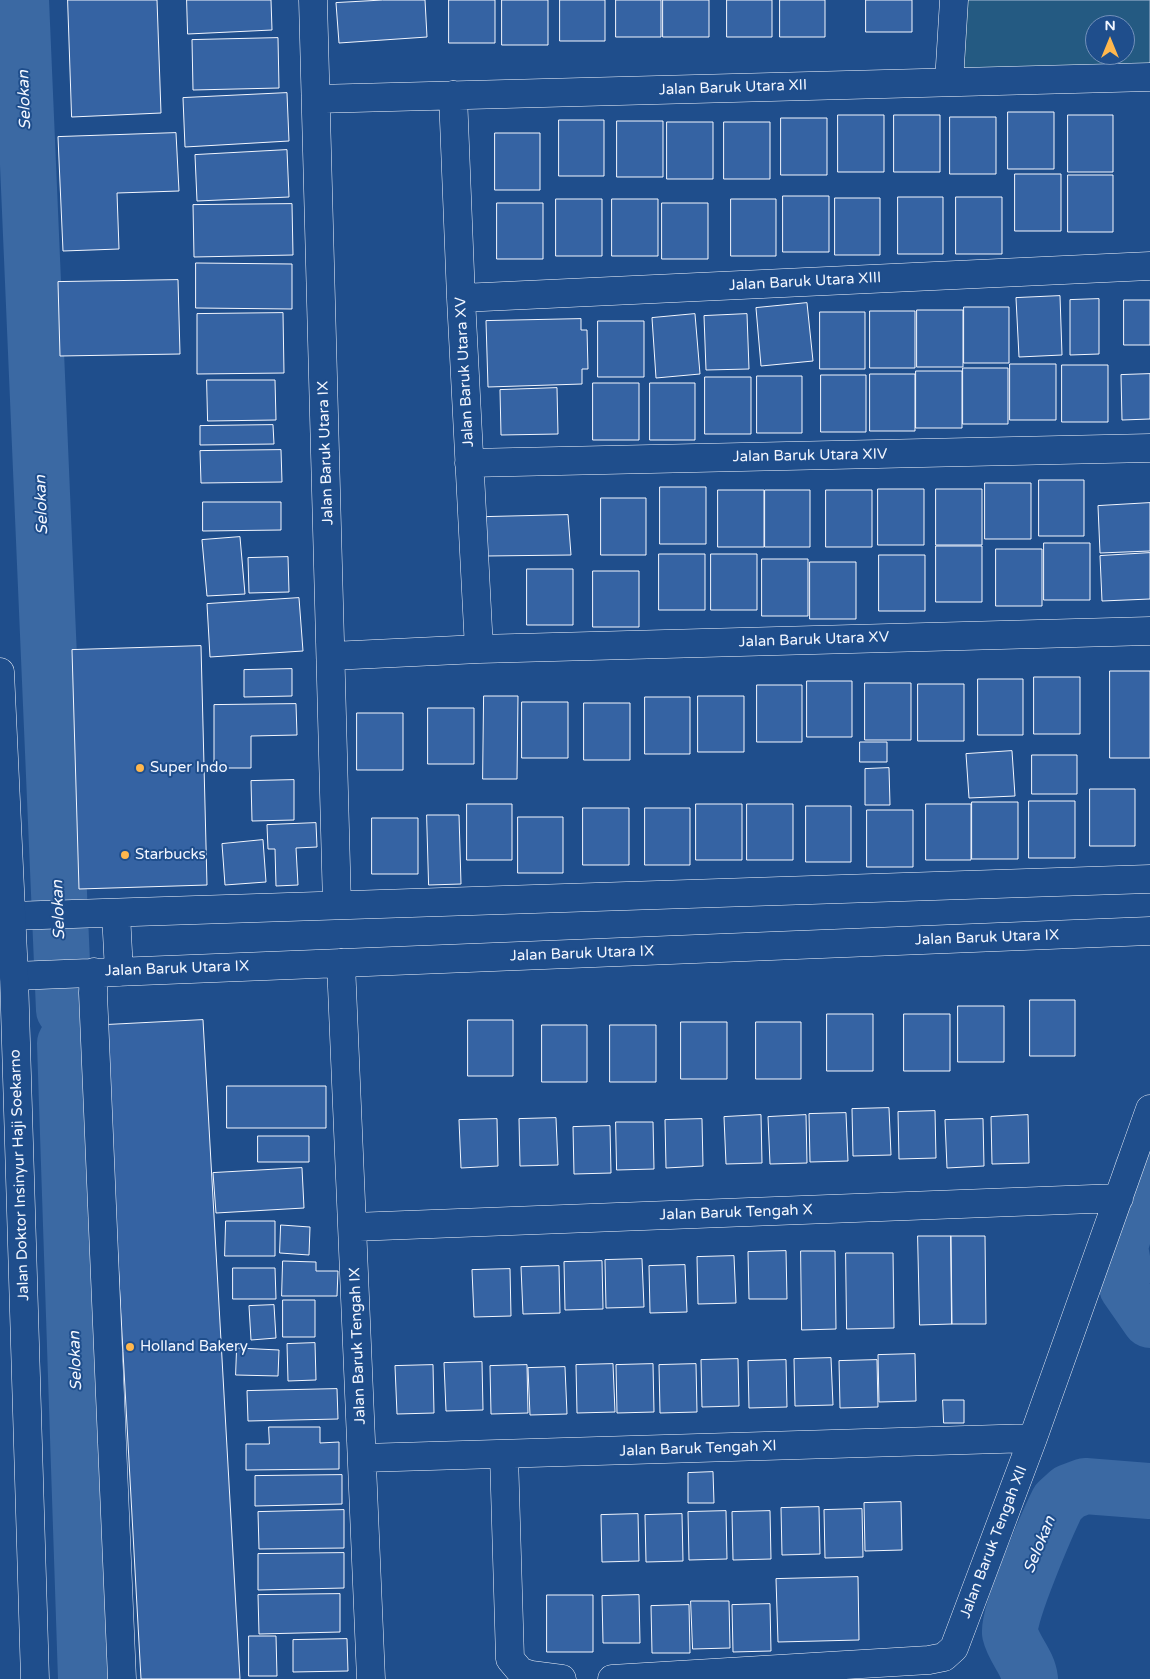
<!DOCTYPE html>
<html>
<head>
<meta charset="utf-8">
<style>
  body { margin:0 }
  #map { position:relative; width:1150px; height:1679px; overflow:hidden; background:#1f4e8c; font-family:"Varela Round",sans-serif }
  canvas { display:block }
  .north { position:absolute; left:1085px; top:15px; width:50px; height:50px; box-sizing:border-box; background:#1f4e8c; border:1px solid #7391ba; border-radius:50%; rotate:0deg; font-size:14px; font-weight:700; line-height:20px; text-align:center; color:#f2f6ff }
  .north::after { content:''; display:block; margin:auto; width:18px; height:22px; background:#ffb74d; clip-path:polygon(50% 0,100% 100%,50% 72%,0 100%) }
</style>
</head>
<body>
<div id="map">
<canvas width="1150" height="1679"></canvas>
<div class="north">N</div>
</div>
<script>
const c = document.querySelector('canvas').getContext('2d');
c.lineJoin = 'round';
function paint(path, color) { c.fillStyle = color; c.fill(path, 'evenodd'); }
function trace(path, color, width, dash) { c.strokeStyle = color; c.lineWidth = width; c.lineCap = dash ? 'butt' : 'round'; c.setLineDash(dash || []); c.stroke(path); }
function write(font, color, halo, rows, align = 'center') {
  c.font = font + ' "Varela Round",sans-serif'; c.lineWidth = 4; c.setLineDash([]); c.textBaseline = 'middle'; c.strokeStyle = halo; c.fillStyle = color; for (const [text, x, y, turn = 0] of rows) {
    c.save(); c.translate(x, y); c.rotate((+turn || 0) * Math.PI / 180); c.textAlign = isNaN(turn) ? turn : align; if (halo) c.strokeText(text, 0, 0); c.fillText(text, 0, 0); c.restore();
  }
}
const green = new Path2D(`
  M961 0H1150V67L955 71ZM1095 25H1125V55H1095Z`);
paint(green, '#245a82');
trace(green, '#a8bbd7', 1);
trace(new Path2D(`
  M21 0 64 1010
  M65 1043 86 1679
  M1150 1153 1142 1170 1120 1247 1127 1287 1150 1320
  M1030 1679C1028 1662 1014 1650 1010 1633 1007 1616 1048 1522 1058 1502L1069 1492 1085 1486 1150 1491`), '#3b69a3', 56);
const building = new Path2D(`
  M68 0H157L161 113 72 117Z
  M187 0H271L272 30 188 34Z
  M383 0H425L427 37 339 43 336 3Z
  M449 0H495V43H449Z
  M502 0H548V45H502Z
  M560 0H605V41H560Z
  M616 0H661V37H616Z
  M663 0H709V37H663Z
  M727 0H772V37H727Z
  M780 0H825V37H780Z
  M866 0H912V32H866Z
  M278 38 279 88 193 90 192 40Z
  M287 93 289 141 185 147 183 98Z
  M1008 112H1054V169H1008Z
  M838 115H884V172H838Z
  M894 115H940V172H894Z
  M1068 115H1113V172H1068Z
  M950 117H996V174H950Z
  M781 118H827V175H781Z
  M559 120H604V176H559Z
  M617 121H663V177H617Z
  M667 122H713V179H667Z
  M724 122H770V179H724Z
  M176 133 179 191 117 193 119 249 63 251 58 137Z
  M495 133H540V190H495Z
  M287 150 289 197 197 201 195 155Z
  M1015 174H1061V231H1015Z
  M1068 175H1113V232H1068Z
  M783 196H829V252H783Z
  M898 197H943V254H898Z
  M956 197H1002V254H956Z
  M835 198H880V255H835Z
  M556 199H602V256H556Z
  M612 199H658V256H612Z
  M731 199H776V256H731Z
  M497 203H543V259H497Z
  M662 203H708V259H662Z
  M292 204 293 255 194 257 193 205Z
  M196 263 292 264V309L196 308Z
  M178 280 180 354 60 356 58 282Z
  M1060 296 1062 355 1019 357 1016 298Z
  M1099 299V354L1070 355V300Z
  M1124 300H1150V345H1124Z
  M807 303 813 361 761 366 756 308Z
  M964 307H1009V363H964Z
  M917 310H963V367H917Z
  M870 311H915V368H870Z
  M820 312H865V369H820Z
  M283 313 284 373 197 374V314Z
  M695 314 700 374 656 378 652 318Z
  M747 314 749 369 706 370 704 316Z
  M581 319V330H587L588 369H582V384L488 387 486 321Z
  M598 321H644V377H598Z
  M1010 364H1056V420H1010Z
  M1062 365H1108V422H1062Z
  M963 368H1008V424H963Z
  M916 371H962V428H916Z
  M870 374H915V431H870Z
  M1150 374V419L1122 420 1121 375Z
  M821 375H866V432H821Z
  M757 376H802V433H757Z
  M705 377H751V434H705Z
  M207 380H275L276 420 208 421Z
  M593 383H639V440H593Z
  M650 383H695V440H650Z
  M557 388 558 434 501 435 500 390Z
  M273 425 274 444 200 445V426Z
  M281 450 282 482 201 483 200 451Z
  M1039 480H1084V536H1039Z
  M985 483H1031V539H985Z
  M660 487H706V544H660Z
  M878 489H924V545H878Z
  M936 489H982V545H936Z
  M718 490H764V547H718Z
  M765 490H810V547H765Z
  M826 490H872V547H826Z
  M601 498H646V555H601Z
  M203 502H281V530L203 531Z
  M1150 503V551L1100 553 1098 506Z
  M568 515 571 555 486 556V517Z
  M240 537 245 594 207 596 202 540Z
  M1044 543H1090V600H1044Z
  M936 546H982V602H936Z
  M996 549H1042V606H996Z
  M1150 553V599L1102 601 1100 556Z
  M659 554H705V610H659Z
  M711 554H757V610H711Z
  M879 555H925V611H879Z
  M288 557 289 592 249 593 248 558Z
  M762 559H808V616H762Z
  M810 562H856V619H810Z
  M527 569H573V625H527Z
  M593 571H639V627H593Z
  M299 598 303 651 210 657 207 604Z
  M201 646 207 885 79 889 72 650Z
  M292 669V696L244 697V670Z
  M1110 671H1150V758H1110Z
  M1034 677H1080V734H1034Z
  M978 679H1023V735H978Z
  M807 681H852V737H807Z
  M865 683H911V740H865Z
  M918 684H964V741H918Z
  M757 685H802V742H757Z
  M484 696H518L517 779H483Z
  M698 696H744V752H698Z
  M645 697H690V754H645Z
  M522 702H568V758H522Z
  M584 703H630V760H584Z
  M296 704 297 735 251 736V768H214V705Z
  M428 708H474V764H428Z
  M357 713H403V770H357Z
  M860 742H887V762H860Z
  M1012 751 1015 796 969 798 966 754Z
  M1032 755H1077V794H1032Z
  M889 768 890 805H865V769Z
  M294 780V820L252 821 251 781Z
  M1090 789H1135V846H1090Z
  M1029 801H1075V858H1029Z
  M972 802H1018V859H972Z
  M467 804H512V860H467Z
  M696 804H742V860H696Z
  M747 804H793V860H747Z
  M926 804H971V860H926Z
  M806 806H851V862H806Z
  M583 808H629V865H583Z
  M645 808H690V865H645Z
  M867 810H913V867H867Z
  M427 815H459L461 884 429 885Z
  M518 817H563V873H518Z
  M372 818H418V874H372Z
  M316 823 317 847 296 848 298 885 276 886 275 849H268L267 825Z
  M263 840 266 882 225 885 222 844Z
  M1030 1000H1075V1056H1030Z
  M958 1006H1004V1062H958Z
  M827 1014H873V1071H827Z
  M904 1014H950V1071H904Z
  M203 1020 240 1679H141L105 1025Z
  M468 1020H513V1076H468Z
  M681 1022H727V1079H681Z
  M756 1022H801V1079H756Z
  M542 1025H587V1082H542Z
  M610 1025H656V1082H610Z
  M227 1086H326V1128H227Z
  M889 1108 891 1155 853 1156 852 1109Z
  M935 1111 936 1158 899 1159 898 1112Z
  M846 1113 848 1161 810 1162 809 1114Z
  M761 1115 762 1163 726 1164 724 1117Z
  M806 1115 807 1163 770 1164 768 1117Z
  M1028 1115 1029 1163 992 1164 991 1117Z
  M556 1118 558 1165 520 1166 519 1119Z
  M497 1119 498 1166 461 1168 459 1120Z
  M702 1119 703 1166 666 1168 665 1120Z
  M983 1119 984 1166 947 1168 945 1120Z
  M616 1122H653L654 1169 617 1170Z
  M610 1126 611 1173 574 1174 573 1127Z
  M258 1136H309V1162H258Z
  M302 1168 304 1208 216 1213 213 1173Z
  M226 1221H275V1256H225Z
  M281 1225 310 1227 309 1255 280 1253Z
  M918 1236H951L952 1324 920 1325Z
  M951 1236H985L986 1324H952Z
  M786 1251 787 1299H749L748 1252Z
  M801 1251H835L836 1329 802 1330Z
  M846 1253H893L894 1328 847 1329Z
  M734 1256 736 1303 698 1304 697 1257Z
  M642 1259 644 1307 606 1308 605 1260Z
  M283 1261 316 1262V1271H338L337 1296H282Z
  M602 1261 603 1309 565 1310 564 1262Z
  M685 1265 687 1312 650 1313 649 1266Z
  M559 1266 560 1313 523 1314 521 1267Z
  M233 1268H275L276 1299H233Z
  M510 1269 511 1316 474 1317 472 1270Z
  M283 1300H315V1337H283Z
  M274 1305 276 1338 251 1340 249 1306Z
  M315 1343 316 1380 288 1381 287 1344Z
  M237 1348 279 1350 278 1376 236 1375Z
  M915 1354 916 1401 879 1402 878 1355Z
  M831 1358 833 1405 795 1406 794 1359Z
  M738 1359 739 1406 702 1407 701 1360Z
  M786 1360 787 1407 749 1408 748 1361Z
  M877 1360 878 1407 840 1408 839 1361Z
  M482 1362 483 1410 446 1411 444 1363Z
  M613 1364 615 1412 577 1413 576 1365Z
  M653 1364 654 1412 617 1413 616 1365Z
  M696 1364 697 1412 660 1413 659 1365Z
  M433 1365 434 1413 397 1414 395 1366Z
  M527 1365 528 1413 491 1414 490 1366Z
  M565 1367 567 1414 530 1415 528 1368Z
  M337 1389 338 1419 248 1421 247 1391Z
  M943 1400H964V1423H944Z
  M269 1427H320V1443L339 1442V1469L246 1470V1444H269Z
  M713 1472 714 1503H688V1473Z
  M342 1475V1504L255 1506V1476Z
  M901 1502 902 1550 865 1551 864 1503Z
  M819 1507 820 1554 782 1555 781 1508Z
  M862 1509 863 1557 825 1558 824 1510Z
  M344 1510V1548L259 1549 258 1512Z
  M726 1511 727 1559 689 1560 688 1512Z
  M770 1511 771 1559 733 1560 732 1512Z
  M638 1514 639 1561 602 1562 601 1515Z
  M682 1514 683 1561 646 1562 645 1515Z
  M344 1553V1588L258 1590V1554Z
  M858 1577 859 1640 778 1642 776 1579Z
  M340 1594V1632L259 1634 258 1595Z
  M547 1595H593V1652H547Z
  M639 1595 640 1643H603L602 1596Z
  M691 1601H729L730 1648 693 1649Z
  M770 1604 771 1651 733 1652 732 1605Z
  M689 1605 690 1653H652L651 1606Z
  M249 1636H276L277 1676H249Z
  M347 1639 348 1671 293 1672V1640Z`);
paint(building, '#3563a3');
trace(building, '#f2f6ff', 1);
const minor = new Path2D(`
  M313 0 337 905
  M949 82 954 0
  M453 95 461 298 479 649
  M316 99 1150 77
  M461 298 1150 266
  M469 463 1150 448
  M331 656 479 649 1150 631
  M116 913 119 972
  M11 916 1150 879
  M341 963 371 1679
  M94 972 93 993 122 1679
  M14 976 1150 931
  M353 1227 1119 1198
  M504 1455 510 1659 521 1672 531 1675 562 1679
  M363 1458 1033 1438
  M612 1679 929 1660 944 1657 954 1648 1033 1438 1150 1109`);
const major = new Path2D(`
  M0 672 14 976 35 1679`);
trace(minor, '#f2f6ff', 29);
trace(major, '#f2f6ff', 29);
trace(minor, '#1f4e8c', 28);
trace(major, '#1f4e8c', 28);
for (const [x, y, r, color] of [
  [140,768,5,"#ffb74d"],
  [125,855,5,"#ffb74d"],
  [130,1347,5,"#ffb74d"]
]) { const dot = new Path2D(); dot.arc(x, y, r, 0, 2 * Math.PI); c.fillStyle = color; c.fill(dot); trace(dot, '#1f4e8c', 2); }
write('15px', '#f2f6ff', '#1f4e8c', [
  ["Jalan Baruk Utara XII",733,88,-2],
  ["Jalan Baruk Utara XIII",805,282,-3],
  ["Jalan Baruk Utara XV",465,372,-93],
  ["Jalan Baruk Utara IX",326,453,-92],
  ["Jalan Baruk Utara XIV",810,456,-1],
  ["Jalan Baruk Utara XV",814,640,-2],
  ["Jalan Baruk Utara IX",987,938,-2],
  ["Jalan Baruk Utara IX",582,954,-2],
  ["Jalan Baruk Utara IX",177,969,-2],
  ["Jalan Doktor Insinyur Haji Soekarno",20,1175,-92],
  ["Jalan Baruk Tengah X",736,1213,-2],
  ["Jalan Baruk Tengah IX",358,1346,-92],
  ["Jalan Baruk Tengah XI",698,1449,-2],
  ["Jalan Baruk Tengah XII",994,1542,-69]
]);
write('15px', '#f2f6ff', '#1f4e8c', [
  ["Super Indo",150,768],
  ["Starbucks",135,855],
  ["Holland Bakery",140,1347]
], 'left');
write('italic 16px', '#f2f6ff', '#1f4e8c', [
  ["Selokan",25,100,-92],
  ["Selokan",42,505,-92],
  ["Selokan",59,910,-92],
  ["Selokan",76,1361,-92],
  ["Selokan",1040,1545,-68]
]);
</script>
</body>
</html>
